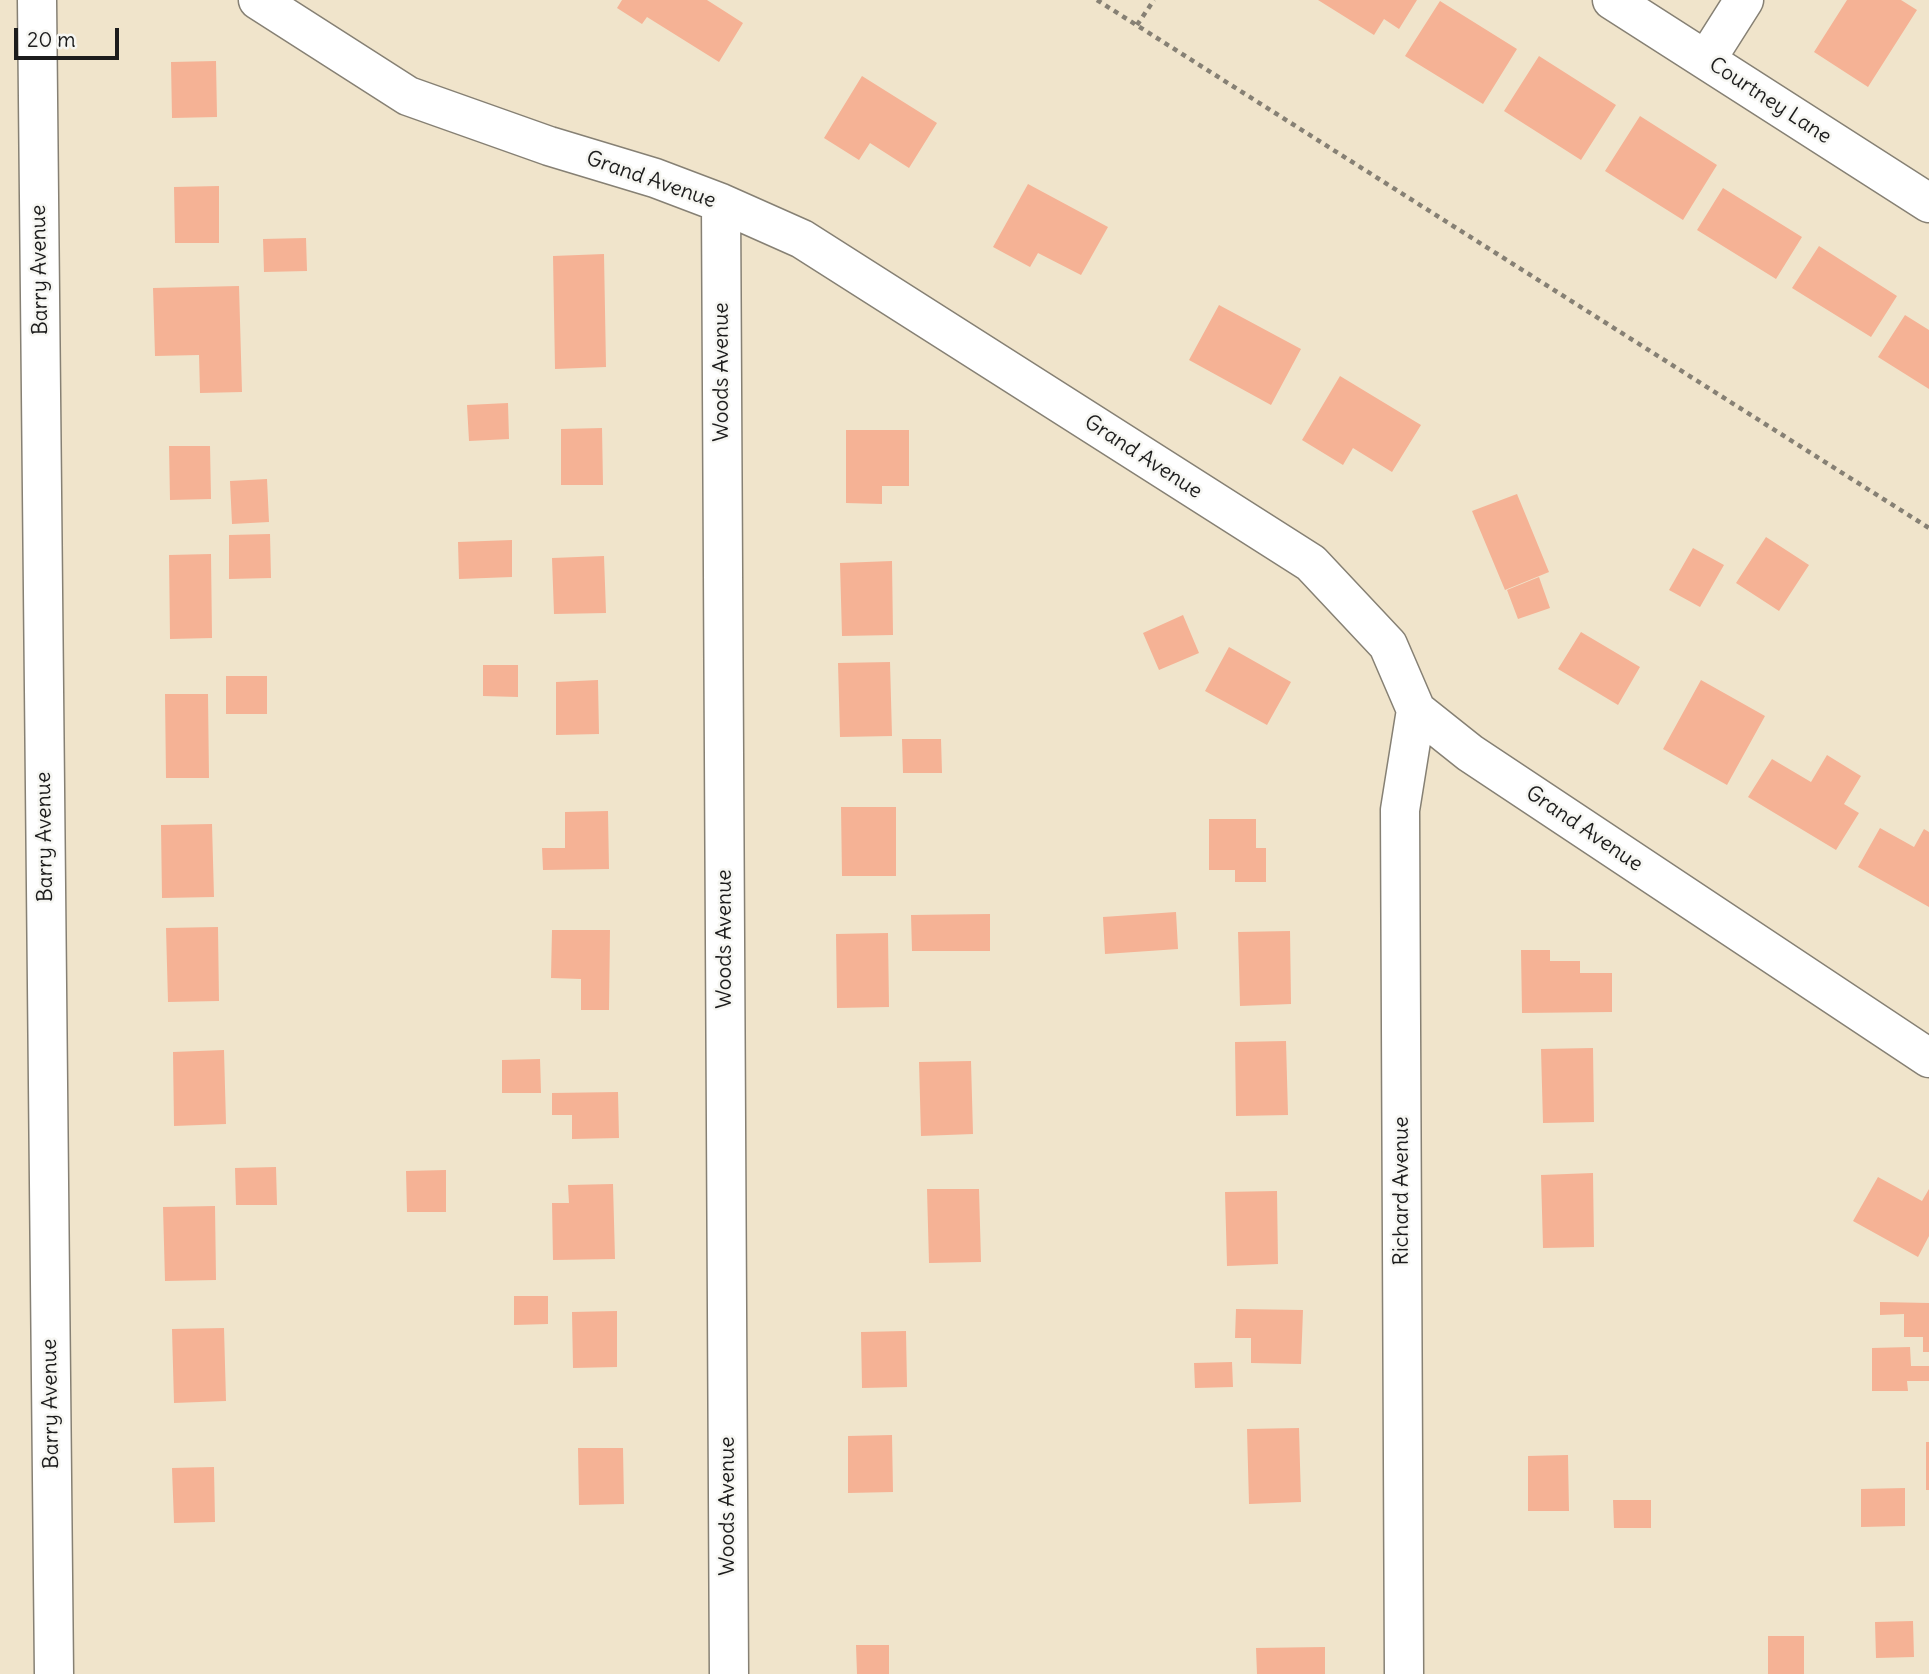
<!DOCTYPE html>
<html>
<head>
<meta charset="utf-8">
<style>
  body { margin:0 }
  #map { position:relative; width:1929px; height:1674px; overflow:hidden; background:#f0e4cb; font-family:Delius,sans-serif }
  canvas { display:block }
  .scale { position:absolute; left:14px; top:28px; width:105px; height:32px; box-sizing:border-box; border:4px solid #1c1c1c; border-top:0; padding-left:9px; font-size:21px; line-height:24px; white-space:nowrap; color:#1c1c1c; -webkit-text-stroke:5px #f6f6f2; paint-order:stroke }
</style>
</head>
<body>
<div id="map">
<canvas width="1929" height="1674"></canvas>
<div class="scale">20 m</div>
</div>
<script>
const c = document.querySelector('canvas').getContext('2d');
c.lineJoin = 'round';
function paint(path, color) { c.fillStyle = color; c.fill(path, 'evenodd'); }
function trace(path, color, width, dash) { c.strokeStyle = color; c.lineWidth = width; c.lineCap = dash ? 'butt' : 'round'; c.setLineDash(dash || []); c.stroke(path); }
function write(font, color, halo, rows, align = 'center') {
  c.font = font + ' Delius,sans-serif'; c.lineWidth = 5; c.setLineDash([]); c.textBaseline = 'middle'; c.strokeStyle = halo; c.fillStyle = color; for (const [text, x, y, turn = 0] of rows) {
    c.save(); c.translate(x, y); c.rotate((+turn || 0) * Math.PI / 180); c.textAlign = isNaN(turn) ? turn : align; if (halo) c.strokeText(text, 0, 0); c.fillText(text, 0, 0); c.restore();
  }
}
paint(new Path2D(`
  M622 0H707L743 23 719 62 647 17 642 24 617 8Z
  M1318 0H1417L1399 29 1384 19 1374 35Z
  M1847 0H1901L1917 10 1868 87 1814 52Z
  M1440 1 1517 49 1483 104 1405 56Z
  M1539 56 1616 105 1581 160 1504 111Z
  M216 61 217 117 172 118 171 62Z
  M862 76 937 123 909 168 870 143 859 160 824 138Z
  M1640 116 1717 165 1683 220 1605 171Z
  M1028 184 1108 227 1081 275 1038 253 1030 267 993 247Z
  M219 186V243H175L174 187Z
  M1723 188 1802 237 1776 279 1697 230Z
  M306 238 307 271 264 272 263 239Z
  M1819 246 1897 296 1871 337 1792 288Z
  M604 254 606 367 555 369 553 256Z
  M239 286 242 392 200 393 199 355 155 356 153 288Z
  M1219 305 1301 349 1271 405 1189 360Z
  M1905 315 1929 330V389L1878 357Z
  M1340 376 1421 425 1392 472 1353 448 1343 465 1302 440Z
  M508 403 509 439 469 441 467 405Z
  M602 428 603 485H561V429Z
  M846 430H909V486H882V504L846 503Z
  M169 446H210L211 499 170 500Z
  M267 479 269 522 232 524 230 481Z
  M1517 494 1549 572 1505 590 1472 511Z
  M270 534 271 578 229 579V535Z
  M1766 537 1809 565 1779 611 1736 583Z
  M512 540V577L459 579 458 542Z
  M1693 548 1724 565 1700 607 1669 590Z
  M211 554 212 638 170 639 169 555Z
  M604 556 606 613 554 614 552 558Z
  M892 561 893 635 842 636 840 563Z
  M1539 577 1550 608 1518 619 1507 590Z
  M1183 615 1199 653 1159 670 1143 633Z
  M1581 632 1640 667 1618 705 1558 669Z
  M1229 647 1291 682 1267 725 1205 691Z
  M890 662 892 736 840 737 838 663Z
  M483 665H518V697L483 696Z
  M226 676H267V714H226Z
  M598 680 599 734 556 735V682Z
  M1701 680 1765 716 1727 785 1663 749Z
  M165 694H208L209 778H166Z
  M902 739H941L942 773H903Z
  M1827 755 1861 776 1844 804 1859 813 1836 850 1748 797 1772 759 1811 782Z
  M841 807H896V876H842Z
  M608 811 609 869 543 870 542 848H565V812Z
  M1209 819H1256V848H1266V882H1235V870H1209Z
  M212 824 214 897 162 898 161 825Z
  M1880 828 1914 847 1924 829 1929 832V907L1858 867Z
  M1176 912 1178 949 1105 954 1103 917Z
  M990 914V951H912L911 915Z
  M218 927 219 1001 168 1002 166 928Z
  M552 930H610L609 1010H581V979L551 978Z
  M1290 931 1291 1004 1240 1006 1238 932Z
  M888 933 889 1007 837 1008 836 934Z
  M1521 950H1550V961H1580V973H1612V1012L1522 1013Z
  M1286 1041 1288 1115 1236 1116 1235 1042Z
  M1593 1048 1594 1122 1543 1123 1541 1049Z
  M224 1050 226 1124 174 1126 173 1052Z
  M540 1059 541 1093H502V1060Z
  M971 1061 973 1134 921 1136 919 1062Z
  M618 1092 619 1138 572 1139V1115H552V1093Z
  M276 1167 277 1205H236L235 1168Z
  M446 1170V1212H407L406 1171Z
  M1593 1173 1594 1247 1543 1248 1541 1175Z
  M1878 1177 1922 1201 1929 1189V1236L1918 1257 1853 1221Z
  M613 1184 615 1259 553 1260 552 1203H569L568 1185Z
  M927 1189H979L981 1262 929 1263Z
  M1277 1191 1278 1264 1227 1266 1225 1192Z
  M215 1206 216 1280 165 1281 163 1207Z
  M514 1296H548V1324L514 1325Z
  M1880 1302 1929 1303V1352H1923V1337H1904V1314L1880 1315Z
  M1236 1309 1303 1310 1301 1364 1251 1363V1338H1235Z
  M617 1311V1367L573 1368 572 1312Z
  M224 1328 226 1401 174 1403 172 1329Z
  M906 1331 907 1387 862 1388 861 1332Z
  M1910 1347 1911 1366H1929V1381H1907L1908 1391H1872V1348Z
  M1232 1362 1233 1387 1195 1388 1194 1363Z
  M1299 1428 1301 1502 1249 1504 1247 1429Z
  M892 1435 893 1492 848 1493V1436Z
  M1926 1442H1929V1490H1926Z
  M578 1448H623L624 1504 579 1505Z
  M1568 1455 1569 1511H1528V1456Z
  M214 1467 215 1522 174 1523 172 1468Z
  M1905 1488V1526L1861 1527V1489Z
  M1613 1500H1651V1528H1614Z
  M1913 1621 1914 1657 1876 1658 1875 1622Z
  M1768 1636H1804V1674H1768Z
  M856 1645H889V1674H857Z
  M1325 1647V1674H1257L1256 1648Z`), '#f5b295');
const minor = new Path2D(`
  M37 0 54 1674
  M258 0 408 96 549 146 655 178 721 203 802 239 1311 563 1388 645 1416 710 1470 753 1929 1058
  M1612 0 1929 203
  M1706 60 1744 0
  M721 203 729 1674
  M1404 1674 1400 810 1416 710`);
trace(minor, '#868074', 41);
trace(new Path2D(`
  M1097 0 1929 528
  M1137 25 1154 0`), '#868074', 4.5, [5, 5]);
trace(minor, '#fff', 38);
write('21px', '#1c1c1c', '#f6f6f2', [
  ["Courtney Lane",1770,101,33],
  ["Grand Avenue",651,180,19],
  ["Barry Avenue",40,270,-91],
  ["Woods Avenue",722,372,-90],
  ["Grand Avenue",1143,457,33],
  ["Grand Avenue",1584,829,34],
  ["Barry Avenue",45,837,-91],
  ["Woods Avenue",725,939,-90],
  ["Richard Avenue",1402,1191,-90],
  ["Barry Avenue",51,1404,-91],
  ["Woods Avenue",728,1506,-90]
]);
</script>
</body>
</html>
